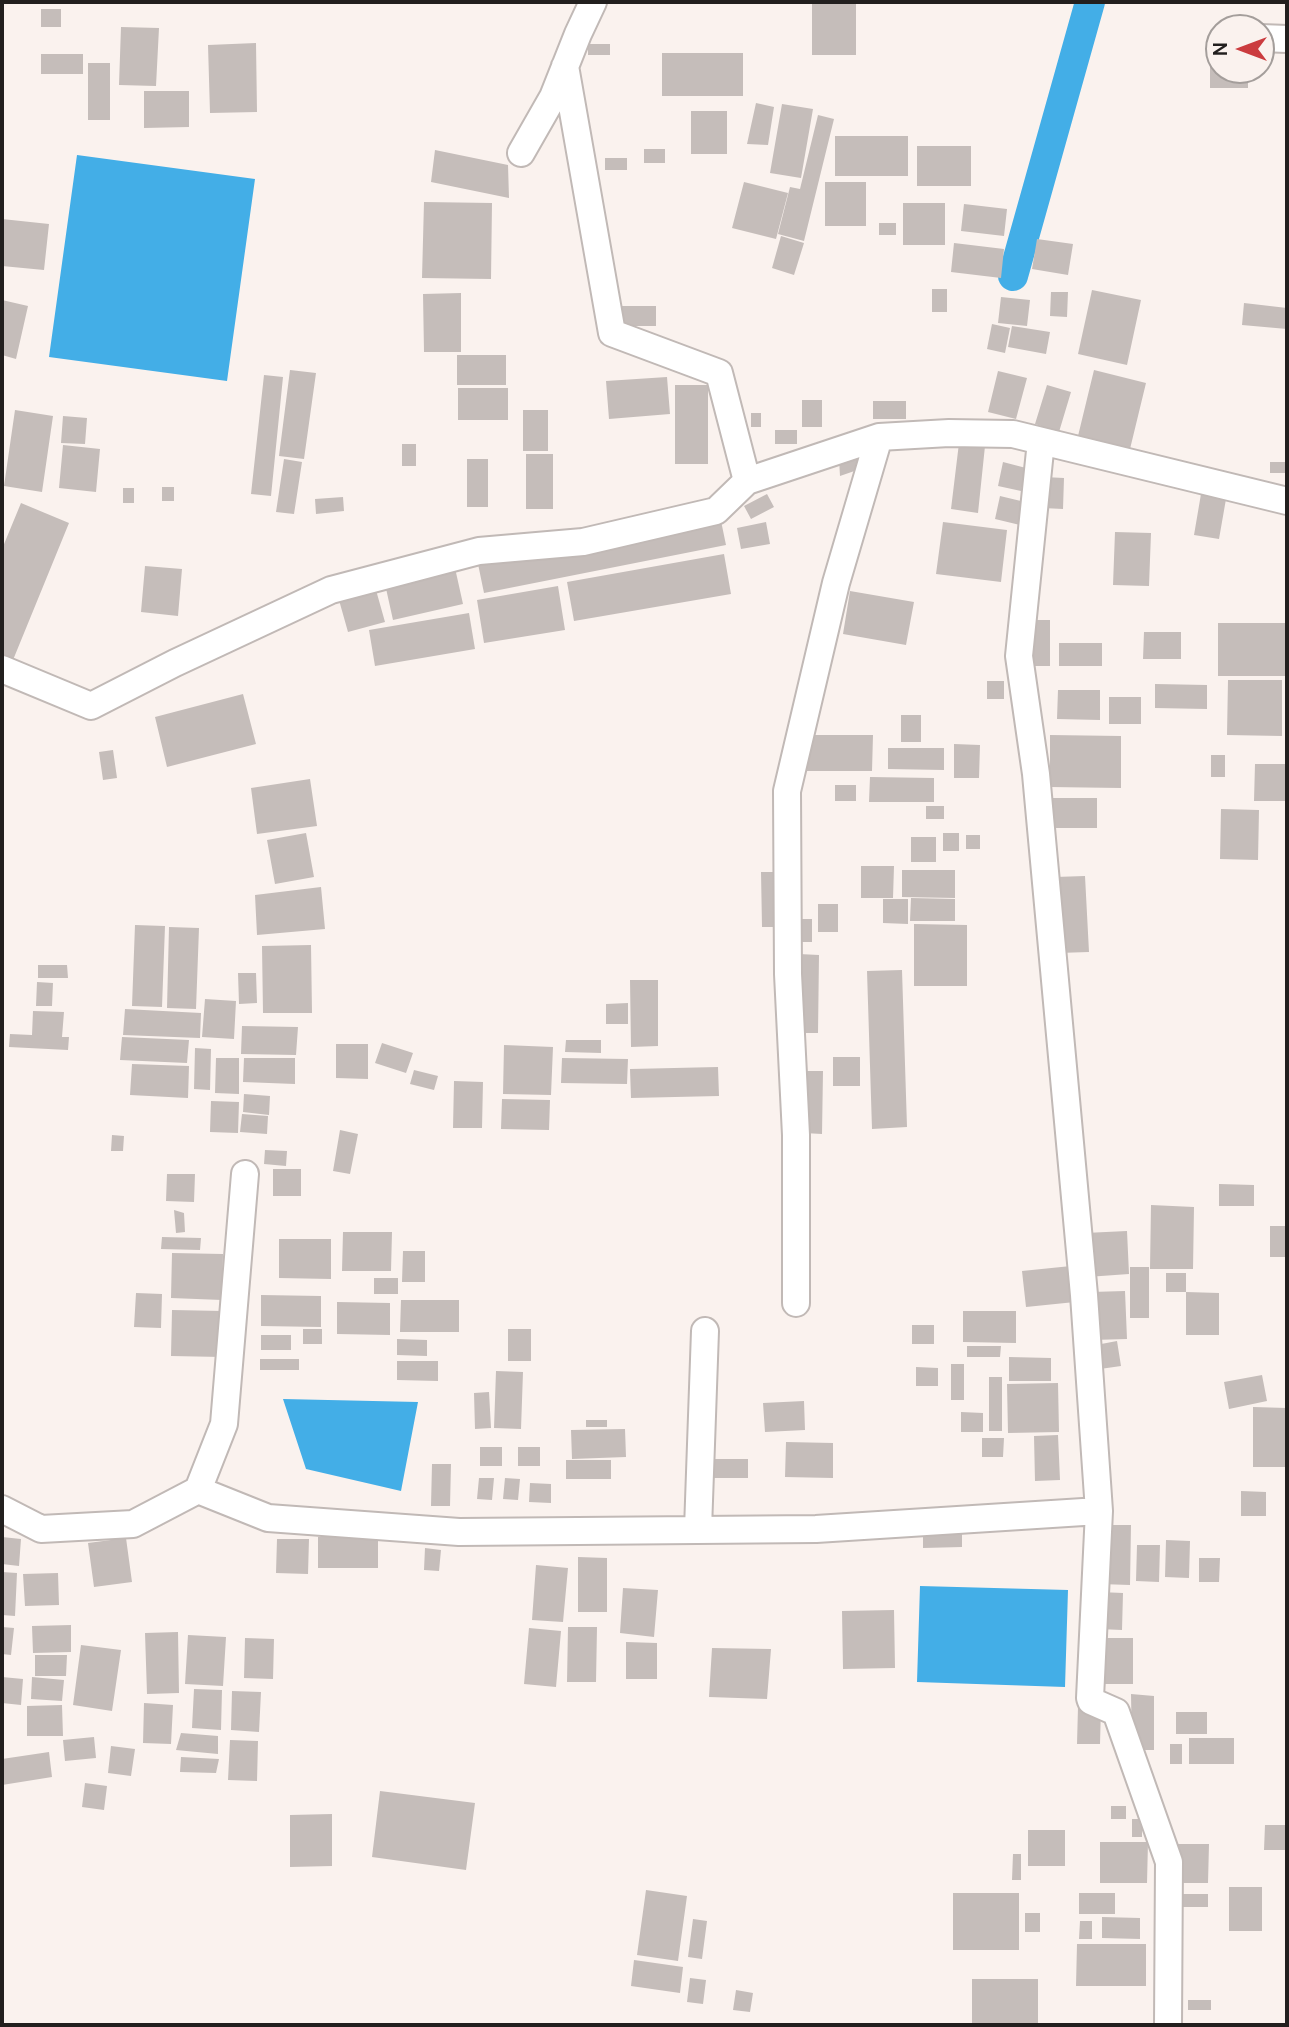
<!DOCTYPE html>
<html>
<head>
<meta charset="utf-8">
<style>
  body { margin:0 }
  #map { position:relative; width:1289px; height:2027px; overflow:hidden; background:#faf2ee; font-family:"DM Sans",sans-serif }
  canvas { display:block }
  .frame { position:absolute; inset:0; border:4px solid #221f1e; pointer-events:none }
  .north { position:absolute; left:1205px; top:14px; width:70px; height:70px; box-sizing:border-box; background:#faf2ee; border:2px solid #a49e9b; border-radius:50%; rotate:270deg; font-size:19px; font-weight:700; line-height:28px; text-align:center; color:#221f1e }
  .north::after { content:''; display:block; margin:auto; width:24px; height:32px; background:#cb3c3f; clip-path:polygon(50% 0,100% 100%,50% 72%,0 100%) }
</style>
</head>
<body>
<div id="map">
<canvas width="1289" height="2027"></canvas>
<div class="frame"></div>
<div class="north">N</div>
</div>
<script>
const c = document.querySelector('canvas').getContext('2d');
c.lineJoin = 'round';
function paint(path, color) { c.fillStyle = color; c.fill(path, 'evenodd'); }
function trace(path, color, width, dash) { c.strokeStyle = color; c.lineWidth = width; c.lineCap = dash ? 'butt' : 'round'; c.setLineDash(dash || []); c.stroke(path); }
paint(new Path2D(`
  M77 155 255 179 227 381 49 357Z
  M283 1399 418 1402 401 1491 306 1469Z
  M920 1586 1068 1590 1065 1687 917 1682Z`), '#43aee7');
trace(new Path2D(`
  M1013 276 1090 2`), '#43aee7', 30);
paint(new Path2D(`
  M812 2H856V55H812Z
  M41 9H61V27H41Z
  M121 27 159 28 156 86 119 85Z
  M256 43 257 112 210 113 208 45Z
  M588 44H610V55H588Z
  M662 53H743V96H662Z
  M41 54H83V74H41Z
  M1210 62H1219V70H1248V88H1210Z
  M88 63H110V120H88Z
  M144 91H189V127L144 128Z
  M756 103 774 107 768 145 747 144Z
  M782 104 813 109 801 178 770 173Z
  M691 111H727V154H691Z
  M818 115 834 119 804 241 778 234 790 187 800 189Z
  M835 136H908V176H835Z
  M917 146H971V186H917Z
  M644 149H665V163H644Z
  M435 150 508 165 509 198 431 182Z
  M605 158H627V170H605Z
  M744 182 788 193 776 239 732 228Z
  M825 182H866V226H825Z
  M424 202 492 203 491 279 422 278Z
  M903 203H945V245H903Z
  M964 204 1007 209 1004 236 961 231Z
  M2 219 49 224 44 270 2 266Z
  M879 223H896V235H879Z
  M781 236 804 243 794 275 772 268Z
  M1037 239 1073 244 1068 275 1032 269Z
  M954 243 1004 249 1001 278 951 272Z
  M932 289H947V312H932Z
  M1092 290 1141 300 1127 365 1078 354Z
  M1051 292H1068L1067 317 1050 316Z
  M461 293V352H424L423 294Z
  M1001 297 1030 300 1027 326 998 323Z
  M2 300 28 306 16 359 2 355Z
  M1244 303 1287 308V329L1242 325Z
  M620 306H656V326H620Z
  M992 324 1010 328 1005 353 987 349Z
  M1012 326 1050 332 1046 354 1008 347Z
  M457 355H506V385H457Z
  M290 370 316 373 304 459 279 456Z
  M1094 370 1146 383 1130 449 1078 436Z
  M998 371 1027 378 1016 419 988 412Z
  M264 375 283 377 271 496 251 494Z
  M667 377 670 414 609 419 606 381Z
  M675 385H708V464H675Z
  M1047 385 1071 392 1059 432 1035 424Z
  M458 388H508V420H458Z
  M802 400H822V427H802Z
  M873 401H906V419H873Z
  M15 410 53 416 42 492 4 486Z
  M523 410H548V451H523Z
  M751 413H761V427H751Z
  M63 416 87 418 85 444 61 443Z
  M775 430H797V444H775Z
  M959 443 985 446 978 513 951 509Z
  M402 444H416V466H402Z
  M63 445 100 449 96 492 59 488Z
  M865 451 866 467 840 476 839 459Z
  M526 454H553V509H526Z
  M284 459 302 462 294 514 276 512Z
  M467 459H488V507H467Z
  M1003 462 1026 468 1021 491 998 486Z
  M1270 462H1287V473H1270Z
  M1044 477 1064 478 1063 509 1043 508Z
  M162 487H174V501H162Z
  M123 488H134V503H123Z
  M767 494 774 507 751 519 744 506Z
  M1201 494 1226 499 1219 539 1194 535Z
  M1000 496 1025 502 1020 525 995 519Z
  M343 497 344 511 316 514 315 499Z
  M21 503 69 523 13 660 2 655V549Z
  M720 516 726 545 484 593 478 564Z
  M766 522 770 544 741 549 737 528Z
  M943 522 1007 530 1001 582 936 574Z
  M1115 532 1151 533 1149 586 1113 585Z
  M724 554 731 594 574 621 567 582Z
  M145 566 182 569 178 616 141 612Z
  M455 568 463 604 393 620 385 584Z
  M374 583 385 622 348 632 337 593Z
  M558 586 565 630 484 643 477 600Z
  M850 591 914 602 906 645 843 634Z
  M469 613 475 649 375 666 369 630Z
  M1030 620H1050V666H1029Z
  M1218 623H1287V676H1218Z
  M1144 632H1181V659H1143Z
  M1059 643H1102V666H1059Z
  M1228 680H1282V736L1227 735Z
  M987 681H1004V699H987Z
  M1155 684 1207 685V709L1155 708Z
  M1058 690H1100V720L1057 719Z
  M243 694 256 744 167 767 155 717Z
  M1109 697H1141V724H1109Z
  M901 715H921V742H901Z
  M808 735H873L872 771H807Z
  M1050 735 1121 736V788L1050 787Z
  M954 744 980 745 979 778H954Z
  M888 748H944V770L888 769Z
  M113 750 117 778 103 780 99 752Z
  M1211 755H1225V777H1211Z
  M1255 764H1287L1286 801H1254Z
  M870 777 934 778V802H869Z
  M310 779 317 826 257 834 251 788Z
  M835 785H856V801H835Z
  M1049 798H1097V828H1049Z
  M926 806H944V819H926Z
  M1221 809 1259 810 1258 860 1220 859Z
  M306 833 314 877 275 884 267 840Z
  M943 833H959V851H943Z
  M966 835H980V849H966Z
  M911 837H936V862H911Z
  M861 866H894L893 898H861Z
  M902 870H955V898L902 897Z
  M761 872H783V927H762Z
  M1085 876 1089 952 1058 953 1055 877Z
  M321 887 325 929 257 935 255 895Z
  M911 898 955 899V921H910Z
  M883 899H908V924L883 923Z
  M818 904H838V932H818Z
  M794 919H812V942H794Z
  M914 924 967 925V986H914Z
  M135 925 165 926 162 1007 132 1006Z
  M169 927 199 928 196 1009 167 1008Z
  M311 945 312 1013H263L262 946Z
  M799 954 819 955 818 1033H799Z
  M38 965H67L68 978H38Z
  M902 970 907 1127 872 1129 867 971Z
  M238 973H256L257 1003 239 1004Z
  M630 980H658V1046L631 1047Z
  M37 982 53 983 52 1006H36Z
  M205 999 236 1001 234 1039 202 1037Z
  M628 1003V1024H606V1004Z
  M125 1009 201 1013 200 1038 123 1035Z
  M33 1011 64 1012 62 1037H69L68 1050 9 1047 10 1034 32 1035Z
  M242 1026 298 1027 296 1055 241 1054Z
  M122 1037 189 1040 187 1063 120 1060Z
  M566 1040H601V1053L565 1052Z
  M382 1043 413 1053 406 1073 375 1063Z
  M336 1044H368V1079L336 1078Z
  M504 1045 553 1047 551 1095 503 1094Z
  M195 1048 211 1049 210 1090 194 1089Z
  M833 1057H860V1086H833Z
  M216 1058H239V1094L215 1093Z
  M244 1058H295V1084L243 1082Z
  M562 1058 628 1059 627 1084 561 1083Z
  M132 1064 189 1066 188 1098 130 1095Z
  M718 1067 719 1096 631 1098 630 1069Z
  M414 1070 438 1076 434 1090 410 1084Z
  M804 1071H823L822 1134 804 1133Z
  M454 1081 483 1082 482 1128H453Z
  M244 1094 270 1096 269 1115 243 1112Z
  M502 1099 550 1100 549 1130 501 1129Z
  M211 1101 239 1102 238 1133 210 1132Z
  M242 1114 268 1116 267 1134 240 1132Z
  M340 1130 358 1134 350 1174 333 1171Z
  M112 1135 124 1136 123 1151H111Z
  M265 1150 287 1151 286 1166 264 1164Z
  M273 1169H301V1196H273Z
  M167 1174H195L194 1202 166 1201Z
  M1219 1184 1254 1185V1206H1219Z
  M1151 1205 1194 1207 1193 1269H1150Z
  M174 1210 184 1213 185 1232 176 1233Z
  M1270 1226H1287V1257H1270Z
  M1127 1231 1129 1274 1087 1277 1085 1233Z
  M343 1232H392L391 1271H342Z
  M162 1237 201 1238 200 1250 161 1249Z
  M279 1239H331V1279L279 1278Z
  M403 1251H425V1282H402Z
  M172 1253 223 1254 222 1300 171 1298Z
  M1071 1266 1075 1302 1026 1307 1022 1271Z
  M1130 1267H1149V1318H1130Z
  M1166 1273H1186V1292L1219 1293V1335H1186V1292H1166Z
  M374 1278H398V1294H374Z
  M1125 1291 1127 1339 1092 1340 1091 1292Z
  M136 1293 162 1294 161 1328 134 1327Z
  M261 1295 321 1296V1327L261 1326Z
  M401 1300H459V1332H400Z
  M337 1302 390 1303V1335L337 1334Z
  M172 1310 223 1311 222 1357 171 1356Z
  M963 1311H1016V1343L963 1342Z
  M912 1325H934V1344H912Z
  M303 1329H322V1344H303Z
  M508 1329H531V1361H508Z
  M261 1335H291V1350H261Z
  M397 1339 427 1340V1356L397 1355Z
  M1117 1341 1121 1366 1100 1369 1096 1345Z
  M967 1346H1001L1000 1357H967Z
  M1009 1357 1051 1358V1381H1009Z
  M260 1359H299V1370H260Z
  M397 1361H438V1381L397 1380Z
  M951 1364H964V1400H951Z
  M916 1367 938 1368V1386H916Z
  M496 1371 523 1372 521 1429 494 1428Z
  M1262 1375 1267 1401 1229 1409 1224 1382Z
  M989 1377H1002V1431H989Z
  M1058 1383 1059 1432 1008 1433 1007 1384Z
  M489 1392 491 1428 475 1429 474 1393Z
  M804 1401 805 1430 765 1432 763 1403Z
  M1253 1407 1287 1408V1467H1253Z
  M961 1412 983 1413V1432H961Z
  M586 1420H607V1427H586Z
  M625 1429 626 1457 572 1459 571 1430Z
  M1058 1435 1060 1480 1035 1481 1034 1436Z
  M982 1438H1004L1003 1457H982Z
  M786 1442 833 1443V1478L785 1477Z
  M480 1447H502V1466H480Z
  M518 1447H540V1466H518Z
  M703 1459H748V1478H703Z
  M566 1460H611V1479H566Z
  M432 1464H451L450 1506H431Z
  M479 1478H494L492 1500 477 1499Z
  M505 1478 520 1479 518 1500 503 1499Z
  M530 1483 551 1484V1503L529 1502Z
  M1241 1491 1266 1492V1516H1241Z
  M1101 1525H1131L1130 1585 1100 1584Z
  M923 1530H962V1547L923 1548Z
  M2 1537 21 1539 19 1566 2 1564Z
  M318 1537H378V1568H318Z
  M126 1538 132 1582 94 1587 88 1543Z
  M277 1539H309L308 1574 276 1573Z
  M1166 1540 1190 1541 1189 1578 1165 1577Z
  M1137 1545H1160L1159 1582 1136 1581Z
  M425 1548 441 1550 439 1571 424 1570Z
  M578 1557 607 1558V1612H578Z
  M1199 1558H1220L1219 1582H1199Z
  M536 1565 568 1568 563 1622 532 1620Z
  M2 1572 17 1573 15 1616 2 1615Z
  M58 1573 59 1605 25 1606 23 1574Z
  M623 1588 658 1590 654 1637 620 1633Z
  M1100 1592 1123 1593 1122 1630 1099 1629Z
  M894 1610 895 1668 843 1669 842 1611Z
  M71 1625V1652L33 1653 32 1626Z
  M2 1627 14 1628 11 1655 2 1654Z
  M568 1627H597L596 1682H567Z
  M529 1628 561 1631 556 1687 524 1684Z
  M178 1632 179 1693 147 1694 145 1633Z
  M188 1635 226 1637 223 1686 185 1684Z
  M245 1638 274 1639 273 1679 244 1678Z
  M1096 1638H1133V1684H1096Z
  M626 1642 657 1643V1679H626Z
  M81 1645 121 1650 112 1711 73 1705Z
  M712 1648 771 1649 767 1699 709 1697Z
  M35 1655H67L66 1676H35Z
  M2 1677 23 1679 21 1705 2 1703Z
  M32 1677 64 1680 62 1701 31 1699Z
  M194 1689 222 1690 221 1730 192 1728Z
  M232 1691 261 1692 259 1732 231 1730Z
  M1131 1694 1154 1696V1750H1132Z
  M144 1703 173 1705 171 1744 143 1743Z
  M62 1705 63 1736H27V1706Z
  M1078 1707H1101L1100 1744H1077Z
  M1176 1712H1207V1734H1176Z
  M181 1733 218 1736V1754L176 1750Z
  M94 1737 96 1758 65 1761 63 1740Z
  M1189 1738H1234V1764H1189Z
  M230 1740 258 1741 257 1781 228 1780Z
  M1170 1744H1182V1764H1170Z
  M111 1746 135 1749 131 1776 108 1773Z
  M49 1752 52 1777 2 1785V1759Z
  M181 1757 219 1759 216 1773 180 1772Z
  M85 1783 107 1786 104 1810 82 1807Z
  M380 1791 475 1803 466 1870 372 1857Z
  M1111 1806H1126V1819H1111Z
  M332 1814V1866L290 1867V1815Z
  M1132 1819H1142V1837H1132Z
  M1265 1825H1287V1850H1264Z
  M1028 1830H1065V1866H1028Z
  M1100 1842H1148L1147 1883H1100Z
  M1175 1844H1209L1208 1883H1175Z
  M1013 1854H1021V1880H1012Z
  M1229 1887H1262V1931H1229Z
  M646 1890 687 1896 678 1961 637 1955Z
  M953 1893H1019V1950H953Z
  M1079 1893H1115V1914H1079Z
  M1183 1894H1208V1907H1183Z
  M1025 1913H1040V1932H1025Z
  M1102 1917 1140 1918V1939L1102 1938Z
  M693 1919 707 1921 702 1959 688 1957Z
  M1080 1921H1092V1939H1079Z
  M1077 1944H1146V1986H1076Z
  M634 1960 683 1967 680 1993 631 1986Z
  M690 1978 706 1980 703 2004 687 2002Z
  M972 1979H1038V2025H972Z
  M736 1990 753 1993 750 2012 733 2010Z
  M1188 2000H1211V2010H1188Z`), '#c5bdba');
const street = new Path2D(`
  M1261 38 1287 39
  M565 66 612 333 719 373 747 481
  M521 153 553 97 578 34 593 2
  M1041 441 1019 656 1036 774 1084 1295 1099 1511 1090 1698 1091 1701 1116 1712 1169 1862 1168 2025
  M2 669 91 706 175 663 331 590 479 551 583 542 716 511 747 481 879 437 949 433 1013 434 1287 501
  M796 1303V1135L788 974 787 791 836 583 879 437
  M198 1490 268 1518 459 1532 816 1529 1099 1511
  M2 1509 41 1529 133 1524 198 1490 224 1424 245 1174
  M698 1529 705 1331`);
trace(street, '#c1b9b6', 30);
trace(street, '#fff', 26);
</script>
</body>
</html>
